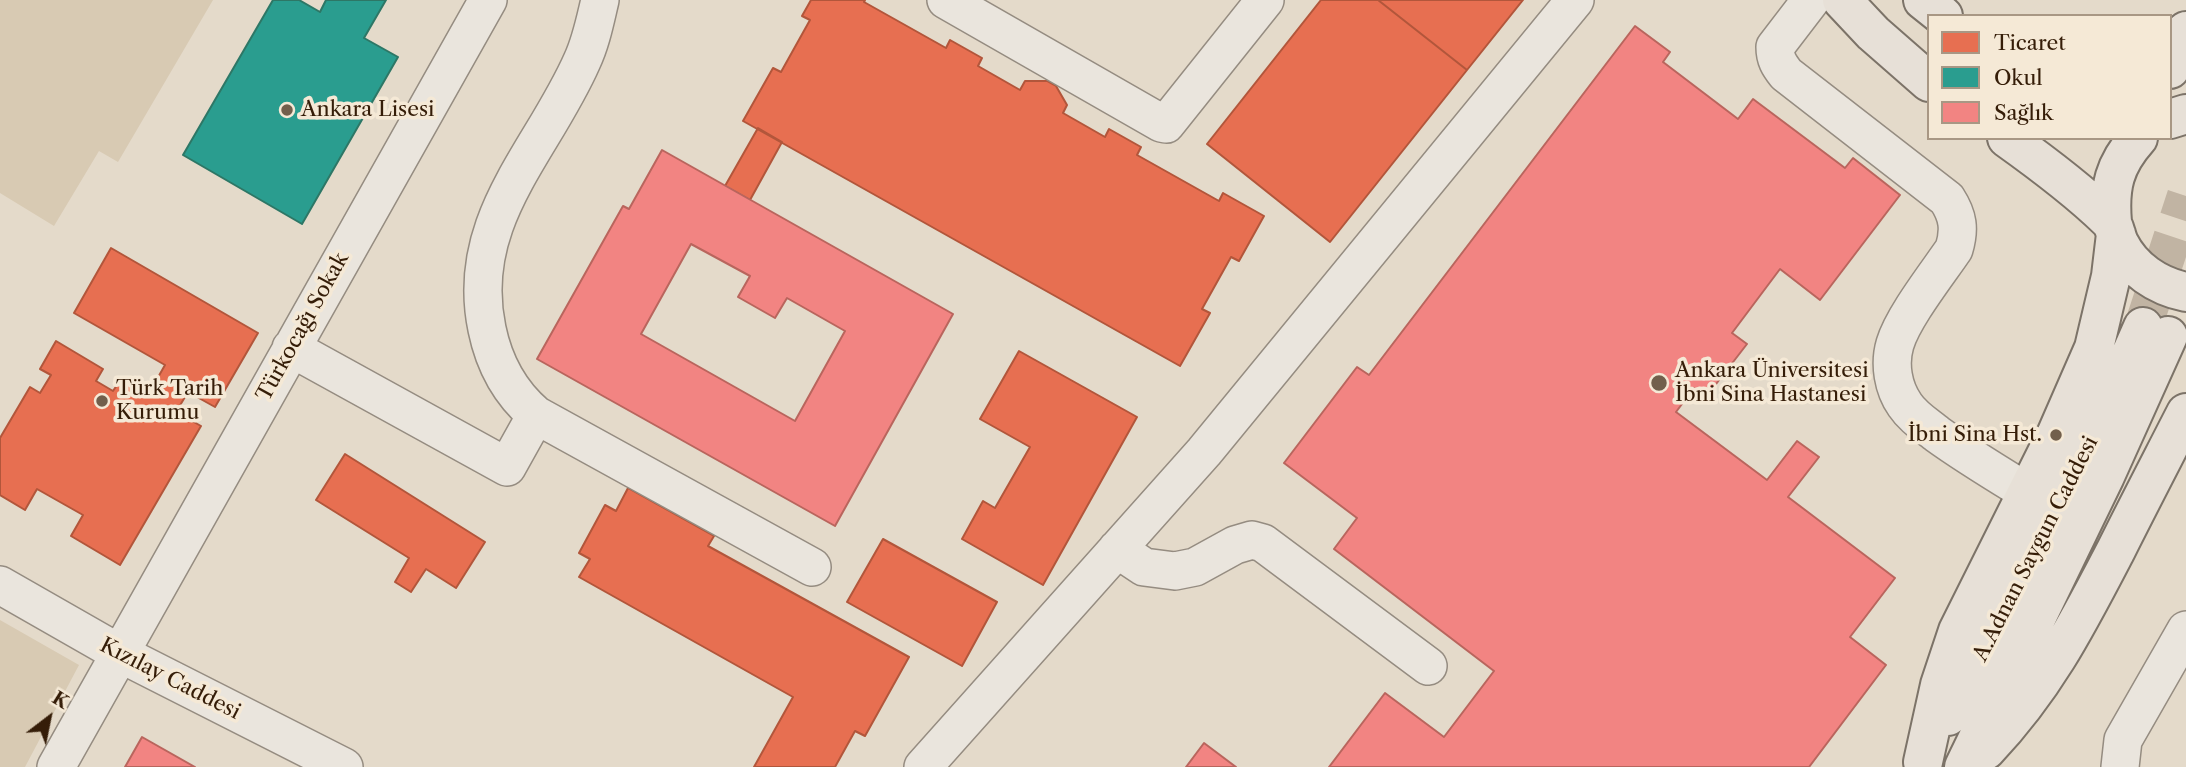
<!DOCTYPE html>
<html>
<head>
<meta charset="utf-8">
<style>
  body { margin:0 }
  #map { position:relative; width:2186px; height:767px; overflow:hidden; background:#e4daca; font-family:"Libre Caslon Text",serif }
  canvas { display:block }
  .legend { position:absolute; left:1927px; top:14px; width:245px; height:126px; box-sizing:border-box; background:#f5e9d6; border:2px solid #a89784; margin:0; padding:9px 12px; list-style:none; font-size:21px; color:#351d08 }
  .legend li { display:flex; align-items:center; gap:14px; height:35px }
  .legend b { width:35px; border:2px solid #a89784 }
  .north { position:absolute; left:14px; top:683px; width:70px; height:70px; -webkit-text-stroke:5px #f5e9d6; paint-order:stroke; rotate:32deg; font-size:19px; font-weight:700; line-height:28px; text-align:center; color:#351d08 }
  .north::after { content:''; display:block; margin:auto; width:24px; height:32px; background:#351d08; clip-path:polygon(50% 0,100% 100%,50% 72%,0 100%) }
</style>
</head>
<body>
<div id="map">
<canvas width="2186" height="767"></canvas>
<ul class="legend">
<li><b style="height:19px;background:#e76f51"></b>Ticaret</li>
<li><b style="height:19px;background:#2a9d8f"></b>Okul</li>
<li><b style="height:19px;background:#f28482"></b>Sağlık</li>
</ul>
<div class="north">K</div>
</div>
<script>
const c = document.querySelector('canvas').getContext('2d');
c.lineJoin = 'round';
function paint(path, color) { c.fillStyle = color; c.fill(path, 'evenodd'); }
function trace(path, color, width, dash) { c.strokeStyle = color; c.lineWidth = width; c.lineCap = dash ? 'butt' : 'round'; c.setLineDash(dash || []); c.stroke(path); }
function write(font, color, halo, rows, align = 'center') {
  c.font = font + ' "Libre Caslon Text",serif'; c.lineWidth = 7; c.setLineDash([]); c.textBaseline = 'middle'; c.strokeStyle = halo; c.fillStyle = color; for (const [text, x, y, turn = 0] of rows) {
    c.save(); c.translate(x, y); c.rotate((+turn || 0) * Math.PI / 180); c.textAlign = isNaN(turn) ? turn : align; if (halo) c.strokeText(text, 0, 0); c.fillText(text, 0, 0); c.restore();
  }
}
paint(new Path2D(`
  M0 0H213L118 162 99 151 54 226 0 193Z
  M0 620 79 665 25 767H0Z`), '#d8cab3');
const shops = new Path2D(`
  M811 0H865L864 2 946 48 950 40 982 58 978 66 1020 90 1025 81H1047L1056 86 1067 105 1063 113 1105 137 1109 129 1141 147 1137 155 1219 201 1223 193 1264 216 1239 261 1231 257 1202 309 1210 313 1180 366 743 121 773 68 781 72 810 20 802 16Z
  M1321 0H1378L1467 70 1330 242 1207 144Z
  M1378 0H1523L1467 70Z
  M758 128 782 142 750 200 725 186Z
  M111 248 258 333 215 407 188 392 176 412 201 426 120 565 71 536 83 515 37 489 25 510 0 495V438L30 387 40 393 51 375 40 369 56 341 103 369 96 381 113 391 121 379 148 395 165 365 74 313Z
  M1019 351 1137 417 1043 585 962 539 983 501 995 508 1030 447 980 419Z
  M345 454 485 542 456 588 426 569 411 592 395 582 409 558 316 500Z
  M628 488 714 536 708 546 909 657 865 736 855 731 835 767H754L793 697 579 577 590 559 579 553 605 505 616 511Z
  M883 539 997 602 962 666 847 602Z`);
paint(shops, '#e76f51');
trace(shops, '#b2563b', 2);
const schools = new Path2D(`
  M273 0H299L320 12 326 0H386L364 38 398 57 302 224 183 155Z`);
paint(schools, '#2a9d8f');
trace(schools, '#2d7766', 2);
const health = new Path2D(`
  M1635 26 1670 52 1663 62 1738 119 1753 99 1845 168 1853 158 1900 195 1820 300 1780 269 1732 333 1747 344 1706 397 1694 388 1676 412 1767 480 1797 441 1819 457 1788 497 1895 578 1850 637 1886 665 1809 767H1329L1385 693 1444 737 1494 671 1334 549 1357 518 1284 463 1357 367 1369 375Z
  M662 150 953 314 835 526 537 359 623 206 629 209ZM691 244 750 276 738 297 775 318 787 298 845 331 795 421 641 334Z
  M142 737 195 767H125Z
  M1204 743 1236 767H1186Z`);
paint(health, '#f28482');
trace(health, '#b9655d', 2);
trace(new Path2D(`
  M2143 327 2186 196`), '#c1b4a3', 38, [38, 19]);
const minor = new Path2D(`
  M600 0C595 21 591 42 582 61 542 152 464 220 487 329 494 363 509 392 536 415L812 567
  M946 0 1161 123 1166 124 1265 0
  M1811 0 1775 47C1775 59 1779 65 1786 74L1947 199C1958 216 1960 229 1954 249 1937 274 1903 317 1895 344 1889 364 1893 388 1905 405 1913 417 1926 425 1937 434 1966 455 1996 473 2027 492
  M291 348 507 467 536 415
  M1117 549 1144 567 1175 571 1195 567 1235 545 1252 540 1263 543 1428 666
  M0 585 119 653 344 767
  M56 767 488 0
  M923 767 1204 452 1575 0
  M2120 767 2123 740 2186 630`);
const major = new Path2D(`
  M1842 0 1873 33 1929 82
  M1923 0 1943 16
  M2170 69 2186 31
  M2170 119 2186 114
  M2007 138C2042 163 2077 189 2108 219 2115 225 2115 234 2119 243 2132 269 2157 286 2186 292
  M2112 222C2109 187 2114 165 2138 138
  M1948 716C2017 588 2085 460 2143 327
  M1986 750C2045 688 2077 625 2116 550 2139 504 2163 458 2186 413
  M1923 762 1940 685 1958 631 2056 435 2094 348 2111 276 2116 234
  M1964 767 2105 476 2168 336`);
trace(minor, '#958c81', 40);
trace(major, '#7c7368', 42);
trace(minor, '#eae5dd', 37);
trace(major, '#e7e0d7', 38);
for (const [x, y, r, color] of [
  [287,110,7,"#725f4c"],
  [1659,383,9,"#725f4c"],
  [102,401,7,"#725f4c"],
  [2056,435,7,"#725f4c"]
]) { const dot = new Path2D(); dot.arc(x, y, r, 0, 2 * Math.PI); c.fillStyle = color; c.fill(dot); trace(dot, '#f5e9d6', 2.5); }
write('21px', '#351d08', '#f5e9d6', [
  ["Ankara Lisesi",301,110],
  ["Ankara Üniversitesi",1675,371],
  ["İbni Sina Hastanesi",1675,395],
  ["Türk Tarih",116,389],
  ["Kurumu",116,413],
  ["İbni Sina Hst.",2042,435,"right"]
], 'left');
write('21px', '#351d08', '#f5e9d6', [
  ["Türkocağı Sokak",303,327,-61],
  ["A.Adnan Saygun Caddesi",2036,549,-63],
  ["Kızılay Caddesi",170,679,27]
]);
</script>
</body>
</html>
